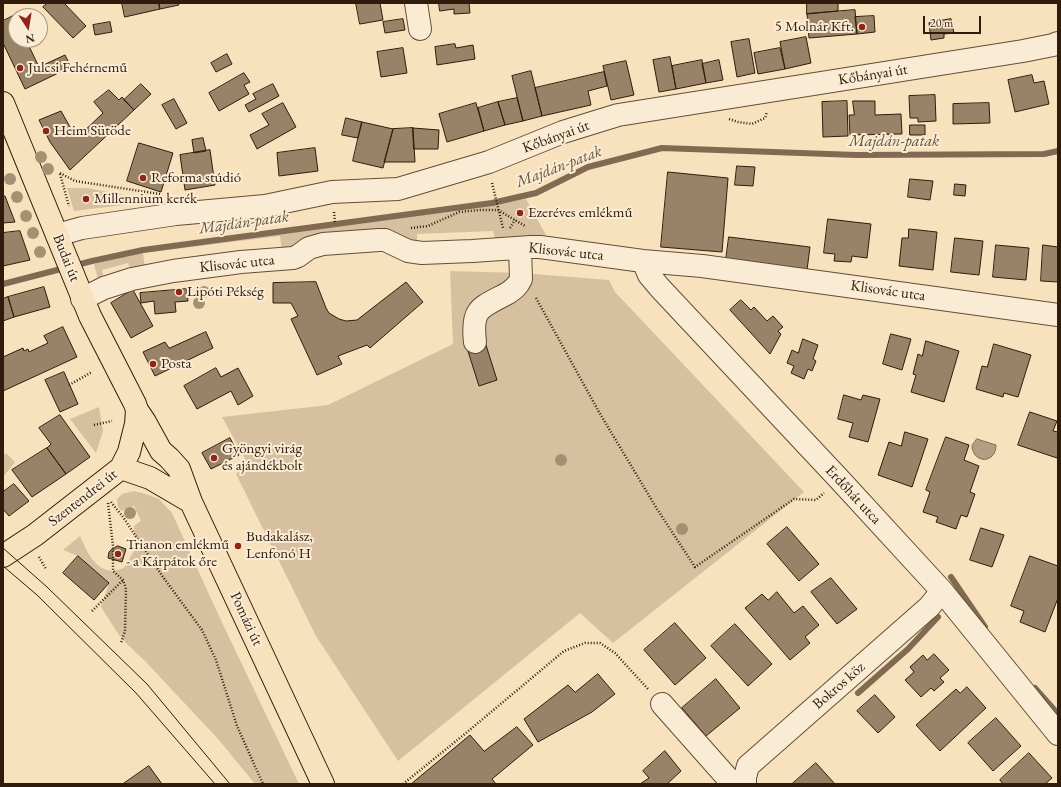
<!DOCTYPE html>
<html>
<head>
<meta charset="utf-8">
<style>
  body { margin:0 }
  #map { position:relative; width:1061px; height:787px; overflow:hidden; background:#f8e2bd; font-family:"EB Garamond",serif }
  canvas { display:block }
  .frame { position:absolute; inset:0; border:4px solid #311b0c; pointer-events:none }
  .north { position:absolute; left:8px; top:8px; width:40px; height:40px; box-sizing:border-box; background:#faecd4; border:1px solid #aa9884; border-radius:50%; rotate:168deg; font-size:11px; font-weight:700; line-height:16px; text-align:center; color:#311b0c }
  .north::after { content:''; display:block; margin:auto; width:14px; height:18px; background:#8f2418; clip-path:polygon(50% 0,100% 100%,50% 72%,0 100%) }
  .scale { position:absolute; left:923px; top:16px; width:58px; height:18px; box-sizing:border-box; border:2px solid #311b0c; border-top:0; padding-left:5px; font-size:12px; line-height:14px; white-space:nowrap; color:#311b0c; -webkit-text-stroke:3px #faecd4; paint-order:stroke }
</style>
</head>
<body>
<div id="map">
<canvas width="1061" height="787"></canvas>
<div class="frame"></div>
<div class="north">N</div>
<div class="scale">20 m</div>
</div>
<script>
const c = document.querySelector('canvas').getContext('2d');
c.lineJoin = 'round';
function paint(path, color) { c.fillStyle = color; c.fill(path, 'evenodd'); }
function trace(path, color, width, dash) { c.strokeStyle = color; c.lineWidth = width; c.lineCap = dash ? 'butt' : 'round'; c.setLineDash(dash || []); c.stroke(path); }
function write(font, color, halo, rows, align = 'center') {
  c.font = font + ' "EB Garamond",serif'; c.lineWidth = 4; c.setLineDash([]); c.textBaseline = 'middle'; c.strokeStyle = halo; c.fillStyle = color; for (const [text, x, y, turn = 0] of rows) {
    c.save(); c.translate(x, y); c.rotate((+turn || 0) * Math.PI / 180); c.textAlign = isNaN(turn) ? turn : align; if (halo) c.strokeText(text, 0, 0); c.fillText(text, 0, 0); c.restore();
  }
}
paint(new Path2D(`
  M67 188H87L156 201 74 211Z
  M526 199 546 235 495 238 493 231 417 234V243L410 240 397 233 387 231 282 251 280 236 143 253 145 268 130 270 128 263 102 270 104 278 98 279 94 264 119 256 142 252Z
  M450 271 521 273 609 280 615 292 804 492 613 643 580 613 398 761 316 636 236 474 248 464 222 417 328 405 453 344Z
  M99 407 103 431 96 453 70 419Z
  M6 453 15 462 3 477V455Z
  M134 491 146 494 159 499 172 513 218 614 299 784H255L219 740 145 661 127 644 119 635 101 607 109 583 78 556 63 550 80 536C87 551 93 568 111 571 115 571 120 569 124 568L135 549 134 526 141 521 134 506 121 511 118 506 117 499 122 494Z`), '#d6c09f');
const water = new Path2D(`
  M977 439 996 445C996 464 973 464 972 446Z`);
paint(water, '#b49e81');
trace(water, '#806a52', 1);
trace(new Path2D(`
  M3 284 92 261 143 250 492 203 536 193 588 167 662 148 856 155 1044 154 1058 151
  M951 577 985 627
  M1035 688 1058 714
  M858 693 908 649 938 617`), '#806a52', 6);
const building = new Path2D(`
  M48 3H64L86 26 73 38 43 7Z
  M122 3H159L160 9 125 17Z
  M159 3H178L179 5 160 9Z
  M356 3H380L383 20 360 24Z
  M439 3H469L470 13 454 14V9L440 11Z
  M807 3H838V11L807 14Z
  M855 10 857 34 809 38 807 14Z
  M13 16 16 23V40H26L39 67 65 55 71 67 25 89 3 43V21Z
  M874 16 875 32 857 34 855 17Z
  M403 19 405 30 385 33 383 22Z
  M951 19 954 33 944 34V38L931 40 929 23Z
  M110 22 112 32 95 35 93 25Z
  M806 37 811 63 785 69 780 42Z
  M749 39 755 73 737 77 731 42Z
  M455 44 456 48 473 45 475 59 437 65 435 47Z
  M403 48 407 73 381 77 377 52Z
  M780 48 785 69 758 74 754 53Z
  M227 54 232 64 216 72 211 63Z
  M670 57 676 89 659 92 653 60Z
  M702 60 706 83 676 89 672 66Z
  M719 60 723 80 706 83 702 64Z
  M626 61 634 95 611 100 603 66Z
  M531 71 542 116 523 121 512 76Z
  M604 72 607 86 588 91 591 105 542 116 535 88Z
  M244 73 250 82 244 85 249 94 219 111 209 93Z
  M1032 75 1034 83 1044 81 1049 104 1015 112 1008 80Z
  M141 84 151 94 134 110 124 100Z
  M273 84 279 96 249 112 245 105 256 99 253 94Z
  M109 90 119 100 122 97 134 110 70 170 50 142 39 120 61 111 70 127 79 136 103 113 94 102Z
  M935 95 936 121 918 122V118H910L909 96Z
  M517 98 523 121 505 125 498 102Z
  M174 99 187 123 176 129 162 105Z
  M847 101 848 136 823 137 822 102Z
  M853 101H875V115L901 114 902 134 850 135 849 115H854Z
  M498 102 505 125 484 131 478 108Z
  M283 103 296 127 257 149 250 135 269 125 262 114Z
  M476 103 484 131 447 142 439 114Z
  M989 103 990 123 953 124V104Z
  M346 118 362 122 358 138 342 135Z
  M362 122 393 129 383 168 353 161Z
  M910 125H925V135H910Z
  M413 128 415 162H384L393 129Z
  M413 128 439 130 438 149H414Z
  M203 138 206 151 194 153 192 140Z
  M139 143 173 153 161 192 127 181Z
  M315 148 318 171 279 176 277 153Z
  M210 150 215 185 185 190 180 155Z
  M737 166 755 167 753 186 735 185Z
  M668 172 728 178 722 252 661 247Z
  M910 179 933 181 930 200 908 197Z
  M955 184 966 185 965 196 954 195Z
  M3 196H5L15 222 3 223Z
  M828 219 871 224 867 258 852 256 851 262 834 261 835 254 824 253Z
  M909 229 937 232 933 270 899 266 902 238H908Z
  M20 231 30 260 3 266V233Z
  M729 237 810 247 807 270 726 260Z
  M955 238 983 241 979 275 951 272Z
  M996 245 1029 248 1026 280 993 277Z
  M1043 245 1058 247V282L1041 281Z
  M316 282 326 308 329 313 339 319 346 321 357 320 406 282 423 302 370 348 367 345 338 356 342 364 317 375 291 319 298 316 291 303H273V283Z
  M44 287 50 307 14 317 8 297Z
  M187 289 188 301 175 302 176 312 155 314 154 301 141 303 140 293Z
  M133 290 153 326 131 338 111 303Z
  M8 297 14 317 3 321V299Z
  M741 300 751 310 754 307 767 321 773 316 783 327 778 331 781 334 770 354 730 310Z
  M63 327 77 357 3 391V360L4 359 3 357 23 348 24 351 28 349 29 352 48 343 44 336Z
  M206 332 213 348 155 376 143 352 165 342 169 348Z
  M891 334 911 339 902 370 883 364Z
  M803 339 818 345 813 359 816 361 812 371 808 369 804 379 791 373 794 366 787 363 792 350 798 353Z
  M926 341 959 351 944 402 911 392 916 375 913 374 918 354 922 356Z
  M485 342 497 380 479 386 467 348Z
  M994 344 1031 355 1018 397 1004 393 1003 397 976 389 982 366 987 367Z
  M216 368 221 377 238 368 253 396 238 405 231 391 197 409 184 386Z
  M64 372 78 404 60 412 45 380Z
  M844 395 861 400 863 395 880 399 868 442 849 437 853 423 838 419Z
  M1030 412 1057 421 1053 431 1058 432V455L1057 458 1018 445Z
  M60 415 90 457 66 474 47 448 51 444 39 428Z
  M905 432 928 439 912 487 878 475 889 442 901 446Z
  M946 437 969 445 964 460 979 466 970 492 975 494 967 517 961 515 956 529 936 522 938 517 923 512 930 492 926 490Z
  M230 438 239 455 211 469 202 453Z
  M47 448 66 474 32 497 12 470Z
  M14 484 29 501 9 516 3 509V492Z
  M787 527 819 564 799 581 767 544Z
  M981 528 1004 535 992 567 970 560Z
  M118 546 126 549 122 562 108 558 109 552 111 550 114 548Z
  M78 556 109 583 94 600 63 573Z
  M1030 556 1058 566V598L1045 632 1020 622 1024 611 1011 606Z
  M831 578 857 609 837 624 811 592Z
  M777 592 794 613 803 606 819 625 805 637 810 643 790 660 745 608 762 594 768 600Z
  M675 623 706 658 675 685 644 650Z
  M735 624 772 664 748 686 711 646Z
  M934 654 949 670 940 678 944 682 934 691 931 688 921 697 905 680 914 672 910 667 923 655 927 660Z
  M598 674 615 694 592 712 538 742 524 719 568 685 575 692Z
  M716 679 740 708 706 736 682 708Z
  M967 687 986 708 940 751 916 725 956 689 960 693Z
  M875 695 895 717 878 733 857 711Z
  M996 718 1021 746 993 771 968 743Z
  M517 727 533 745 492 779 496 784H411L470 735 484 751Z
  M665 751 681 771 667 784H640L649 778 643 771Z
  M1029 753 1052 778 1045 784H1003L1000 780Z
  M816 763 835 784H792Z
  M149 766 162 784H123Z`);
paint(building, '#988268');
trace(building, '#311b0c', 1);
const minor = new Path2D(`
  M416 3 420 29
  M57 235 82 228 176 214 265 206 332 192 398 189 489 162 563 132 618 115 1023 51 1053 45 1058 43
  M643 261 649 275 660 288 840 480 942 591 1058 734
  M82 299 104 288 132 279 173 271 241 262 293 258 298 256 309 248 323 244 379 240H385L408 251 422 253 472 251 531 247H540L643 261 702 266 1058 315
  M475 342C471 307 481 308 508 293 514 289 518 286 521 279L520 248
  M662 704 732 783 736 784
  M745 784V777L748 766 929 607 942 591`);
const major = new Path2D(`
  M3 103 90 316 135 404 137 410 145 422 161 451 169 458 179 469 191 502 323 784
  M121 468 150 478 191 502
  M3 556 35 535 121 468 129 452 136 424 137 410`);
trace(minor, '#634d38', 24);
trace(major, '#311b0c', 24);
trace(new Path2D(`
  M729 119 738 122 752 124 765 118 767 112
  M60 173 75 181 160 194
  M60 174 69 206
  M492 183 503 228
  M334 212 335 223
  M411 228 428 226 459 212 480 210H498L525 226
  M510 228 515 220
  M536 298 599 412 657 509 695 567 794 499 816 500 824 493
  M69 385 92 372
  M94 425 112 421
  M111 502 123 517 163 577 202 630 216 660 237 726 263 784
  M108 503 113 546V571L123 580 126 589 125 631 121 643
  M39 557 46 569
  M92 611 123 580
  M403 784 466 733 564 651 585 643H600L615 653 648 689`), '#311b0c', 2.5, [1, 2]);
trace(minor, '#faecd4', 22);
trace(major, '#f8e2bd', 22);
trace(new Path2D(`
  M3 548 47 587 147 684 230 784
  M3 566 37 595 136 693 215 784`), '#311b0c', 1);
c.fillStyle = '#a69074';
for (const [x, y] of [
  [41,157],
  [48,169],
  [10,179],
  [17,197],
  [26,216],
  [33,233],
  [40,252],
  [204,292],
  [199,303],
  [561,460],
  [130,513],
  [682,529]
]) { c.beginPath(); c.arc(x, y, 6, 0, 2 * Math.PI); c.fill(); }
for (const [x, y, r, color] of [
  [862,27,4,"#8f2418"],
  [20,68,4,"#8f2418"],
  [46,131,4,"#8f2418"],
  [143,178,4,"#8f2418"],
  [86,199,4,"#8f2418"],
  [520,213,4,"#8f2418"],
  [179,292,4,"#8f2418"],
  [153,364,4,"#8f2418"],
  [214,458,4,"#8f2418"],
  [238,546,4,"#8f2418"],
  [118,554,4,"#8f2418"]
]) { const dot = new Path2D(); dot.arc(x, y, r, 0, 2 * Math.PI); c.fillStyle = color; c.fill(dot); trace(dot, '#faecd4', 1.5); }
write('15px', '#311b0c', '#faecd4', [
  ["5 Molnár Kft.",854,27,"right"],
  ["Julcsi Fehérnemű",28,68],
  ["Heim Sütöde",54,131],
  ["Reforma stúdió",151,178],
  ["Millennium kerék",94,199],
  ["Ezeréves emlékmű",528,213],
  ["Lipóti Pékség",187,292],
  ["Posta",161,364],
  ["Gyöngyi virág",222,449],
  ["és ajándékbolt",222,466],
  ["Budakalász,",246,537],
  ["Lenfonó H",246,554],
  ["Trianon emlékmű",126,545],
  ["- a Kárpátok őre",126,562]
], 'left');
write('15px', '#311b0c', '#faecd4', [
  ["Kőbányai út",873,75,-9],
  ["Kőbányai út",556,137,-20],
  ["Klisovác utca",566,252,6],
  ["Budai út",66,258,68],
  ["Klisovác utca",237,264,-6],
  ["Klisovác utca",888,291,8],
  ["Erdőhát utca",853,495,47],
  ["Szentendrei út",83,498,-38],
  ["Pomázi út",246,619,65],
  ["Bokros köz",839,686,-41]
]);
write('italic 16px', '#654f3b', '#faecd4', [
  ["Majdán-patak",894,142],
  ["Majdán-patak",559,167,-21],
  ["Majdán-patak",244,223,-8]
]);
</script>
</body>
</html>
